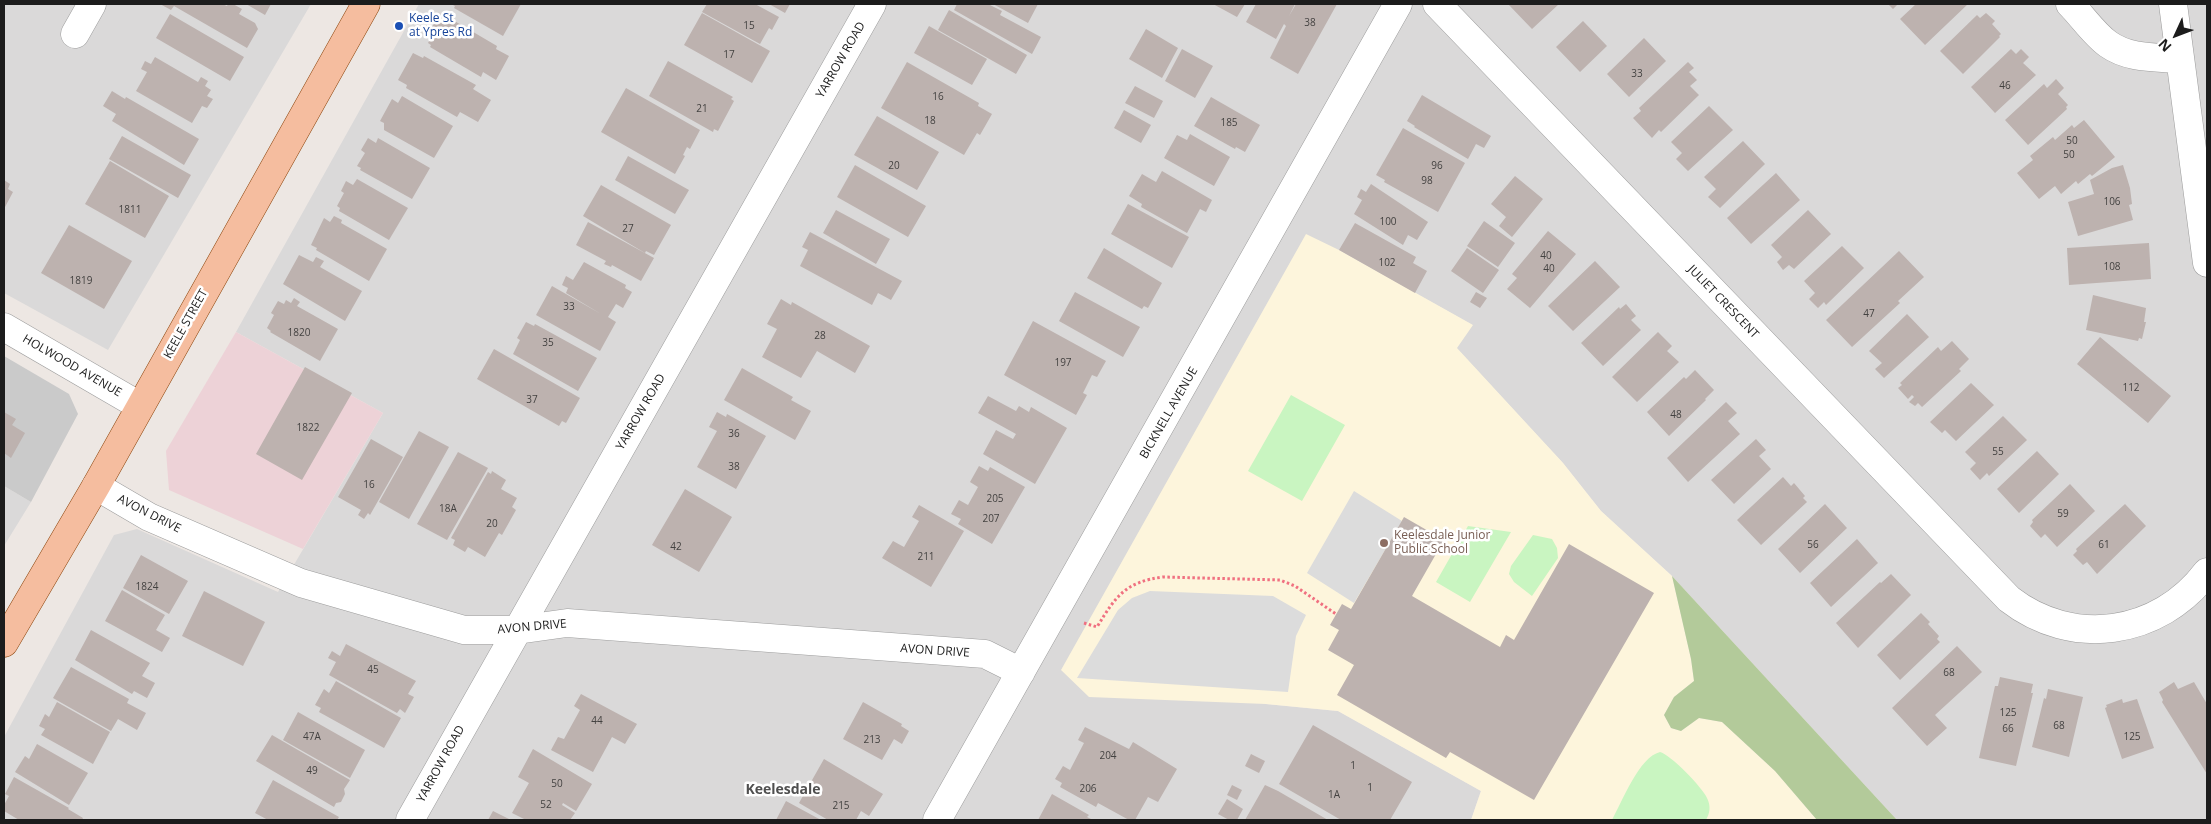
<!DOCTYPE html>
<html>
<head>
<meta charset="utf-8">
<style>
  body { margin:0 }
  #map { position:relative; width:2211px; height:824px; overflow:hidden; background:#ede7e3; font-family:"Open Sans",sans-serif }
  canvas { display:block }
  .frame { position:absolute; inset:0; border:5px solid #1c1c1c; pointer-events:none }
  .north { position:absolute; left:2151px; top:10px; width:50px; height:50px; -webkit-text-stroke:4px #fff; paint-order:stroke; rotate:227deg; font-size:14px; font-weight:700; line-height:20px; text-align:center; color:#1c1c1c }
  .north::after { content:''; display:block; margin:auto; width:18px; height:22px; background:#1c1c1c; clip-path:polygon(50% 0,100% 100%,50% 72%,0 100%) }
</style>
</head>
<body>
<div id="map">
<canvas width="2211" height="824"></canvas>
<div class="frame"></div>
<div class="north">N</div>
</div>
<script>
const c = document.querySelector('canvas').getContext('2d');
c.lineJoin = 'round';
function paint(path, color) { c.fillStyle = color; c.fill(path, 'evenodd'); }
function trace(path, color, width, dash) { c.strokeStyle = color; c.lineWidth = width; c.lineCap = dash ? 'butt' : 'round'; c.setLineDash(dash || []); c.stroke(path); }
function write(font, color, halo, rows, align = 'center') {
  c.font = font + ' "Open Sans",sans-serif'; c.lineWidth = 5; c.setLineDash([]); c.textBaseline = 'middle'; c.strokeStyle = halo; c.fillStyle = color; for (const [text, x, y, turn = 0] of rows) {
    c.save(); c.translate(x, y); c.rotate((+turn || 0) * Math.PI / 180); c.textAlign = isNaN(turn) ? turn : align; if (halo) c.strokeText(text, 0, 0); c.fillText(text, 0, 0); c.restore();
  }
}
paint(new Path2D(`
  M4 4H311L108 350 4 293Z
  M419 4H2207V820H1897L1672 576 1601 511 1563 463 1456 348 1472 325 1339 250 1266 704 1338 711 1481 791 1471 820H4V737L114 535 137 529 278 592 383 413 236 332Z
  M4 486 31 502 4 546Z`), '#dad9d9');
paint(new Path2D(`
  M236 332 383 413 303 549 169 490 166 451Z`), '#edd2d7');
paint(new Path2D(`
  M1306 234 1339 250 1473 325 1457 348 1563 463 1601 511 1672 576 1691 659 1694 681 1674 697 1664 715 1671 728 1681 731 1699 718 1722 722 1775 771 1817 820H1471L1481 791 1338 711 1266 704 1089 697 1061 670Z`), '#fdf5dc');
paint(new Path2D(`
  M4 356 69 394 78 414 31 502 4 486Z`), '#cacaca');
paint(new Path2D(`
  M1672 576 1897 820H1817L1775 771 1722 722 1699 718 1681 731 1671 728 1664 715 1674 697 1694 681 1691 659Z`), '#b3ca9a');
paint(new Path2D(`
  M1291 395 1345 425 1302 501 1248 471Z
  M1468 526 1511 532 1470 602 1436 582Z
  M1533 535 1552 539 1557 548 1558 558 1532 596 1514 582 1509 574 1511 566Z
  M1660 752C1670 754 1703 788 1707 798 1711 806 1710 813 1706 820H1612C1622 802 1639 757 1660 752Z`), '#c9f5c1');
paint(new Path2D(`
  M1354 491 1402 521 1354 603 1307 573Z
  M1150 591 1273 596 1306 615 1296 636 1288 692 1077 678 1118 610 1132 598Z`), '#dcdcdc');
paint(new Path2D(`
  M160 4H222L227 6 228 4H233L242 9 239 14 255 23 258 29 247 48 174 6 171 10Z
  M246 4H271L265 15Z
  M451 4H521L503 36 454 8 455 6Z
  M707 4H755L779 17 772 30 769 28 760 44 702 12Z
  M769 4H790L785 13Z
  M957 4H988L1002 11 1000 15 1041 37 1032 54 954 10Z
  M993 4H1038L1028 23Z
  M1213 4H1245L1237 17Z
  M1256 4H1295L1289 16 1296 4H1337L1298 74 1270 58 1286 26 1284 24 1276 39 1246 22Z
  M1508 4H1559L1532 29Z
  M1888 4H1898L1893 9Z
  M1916 4H1968L1925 45 1900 19Z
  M949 10 1027 55 1016 74 938 30Z
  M702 13 770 51 752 83 684 45Z
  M1986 13 1995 21 1992 24 2001 34 1999 36 2000 37 1963 74 1940 51 1977 15 1980 18Z
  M170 14 244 57 230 81 156 38Z
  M446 16 497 46 496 49 509 56 496 80 483 72 481 77 430 47 431 45 428 43 436 29 432 27 437 19 443 23Z
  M1583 21 1607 46 1580 72 1556 47Z
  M929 26 987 59 972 85 914 53Z
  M1146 29 1178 48 1162 78 1129 59Z
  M1644 38 1666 61 1629 97 1607 74Z
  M1182 49 1213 66 1195 98 1165 81Z
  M2011 49 2016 54 2021 49 2029 57 2023 63 2036 75 1995 113 1971 87Z
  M413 53 423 58 424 56 476 85 473 89 491 100 478 122 460 112 457 117 406 88 407 85 398 80Z
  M155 57 198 82 201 77 208 81 205 86 211 90 207 96 213 99 207 108 202 106 192 123 136 91 147 72 141 69 145 61 151 64Z
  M668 61 733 97 731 99 734 101 718 131 714 129 713 132 649 96Z
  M907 62 979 103 978 106 992 114 980 135 977 133 964 155 881 108Z
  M1688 62 1694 68 1689 72 1697 80 1690 86 1699 95 1661 132 1659 130 1652 138 1633 118 1641 111 1639 108Z
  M2056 79 2064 88 2058 94 2068 105 2066 107 2067 109 2028 145 2005 120 2044 84 2047 88Z
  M1135 86 1163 101 1154 118 1125 103Z
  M626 88 700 130 690 149 687 147 683 155 685 156 675 174 601 132Z
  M112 91 125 99 126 97 199 139 184 165 112 121 116 114 103 106Z
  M1422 95 1491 136 1484 148 1476 144 1468 159 1414 127 1415 126 1407 121Z
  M402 96 453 126 434 158 384 130V123L380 121 392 99 398 103Z
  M1211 97 1260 125 1245 152 1236 147 1235 149 1194 126Z
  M1709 106 1733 130 1688 171 1676 159 1682 153 1671 142Z
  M1124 110 1151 125 1141 143 1114 128Z
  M877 116 939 152 917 190 854 155Z
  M2084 120 2115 157 2092 176 2090 174 2078 184 2076 181 2061 194 2055 186 2039 199 2017 173 2033 160 2030 156 2053 137 2055 140 2072 125 2074 128Z
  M1403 128 1465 163 1438 212 1384 182 1385 180 1376 175Z
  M1190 134 1230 157 1214 186 1164 158 1177 135 1187 140Z
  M122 136 191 175 178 198 109 159Z
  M368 138 376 143 378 138 430 168 412 199 360 170 361 168 357 166 365 153 361 150Z
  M1743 141 1765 164 1720 208 1708 197 1716 189 1704 177Z
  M628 156 689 190 675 214 615 180Z
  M110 161 169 196 145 238 85 204Z
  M855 165 926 206 908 237 837 197Z
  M2123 165 2130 188 2132 204 2129 205 2133 220 2078 236 2068 202 2094 194 2090 180 2112 168Z
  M1162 171 1212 200 1206 212 1200 209 1187 233 1141 207 1142 204 1129 196 1142 174 1156 182Z
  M1776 173 1800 200 1751 244 1727 218Z
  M1515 176 1543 199 1512 237 1499 226 1506 217 1491 204Z
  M357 179 408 208 389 240 339 211 340 208 337 206 344 193 341 191 346 181 353 185Z
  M4 180 10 184 8 189 13 192 4 209Z
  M1371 184 1428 222 1417 240 1408 235 1403 245 1354 214 1362 200 1357 197 1361 189 1366 192Z
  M601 185 671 225 654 255 646 251 645 253 583 216Z
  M1128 204 1189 237 1172 268 1111 234Z
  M836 210 890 239 876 264 823 233Z
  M1808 210 1831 234 1794 269 1789 265 1783 270 1777 262 1782 257 1771 245Z
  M334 216 342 220 341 223 387 249 369 281 316 250 317 248 311 245 324 218 330 222Z
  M1484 221 1515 243 1498 267 1467 246Z
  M588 222 654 258 641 281 612 265 611 267 604 264 606 261 576 245Z
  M1355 223 1416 257 1413 263 1427 271 1415 293 1339 250Z
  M69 225 132 261 104 309 41 273Z
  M1548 231 1576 254 1530 308 1507 289 1517 278 1512 274Z
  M810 232 902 281 891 300 878 293 872 305 800 266 808 250 802 247Z
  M2149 243 2151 279 2069 285 2067 248Z
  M1842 246 1864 268 1826 305 1824 302 1818 308 1809 299 1815 293 1804 281Z
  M1104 248 1162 283 1148 308 1144 306 1142 309 1087 278Z
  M1467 248 1499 270 1483 293 1451 271Z
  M1899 251 1924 277 1898 301 1900 303 1852 347 1826 320Z
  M299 255 313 262 316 257 324 261 320 267 362 291 345 321 283 284Z
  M1595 261 1620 287 1573 331 1548 306Z
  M584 262 626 285 625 288 632 292 623 308 616 304 608 317 616 322 600 351 536 315 552 286 601 314 566 293 568 288 562 285 566 276 573 280Z
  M1075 292 1140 327 1123 357 1059 321Z
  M1476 292 1487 298 1480 308 1470 302Z
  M2093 295 2146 308 2144 322H2146L2142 339 2139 338 2138 341 2086 330Z
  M294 298 300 302 297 306 338 329 320 361 270 332 271 331 267 328 274 315 271 313 278 301 284 304 286 300 291 303Z
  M781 299 791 305 792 302 870 346 855 373 817 351 801 378 762 357 777 329 767 324Z
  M1626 304 1636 316 1631 320 1641 330 1603 366 1581 343 1619 307 1620 309Z
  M1907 314 1929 337 1884 378 1875 369 1882 363 1869 351Z
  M1033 321 1106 361 1097 377 1092 375 1083 393 1087 395 1076 415 1004 375Z
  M526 322 534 326 535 324 597 358 578 391 513 354 520 340 517 338Z
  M1658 332 1672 346 1667 351 1679 362 1637 402 1612 377Z
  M2100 337 2171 396 2148 423 2077 364Z
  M1952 341 1969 359 1959 369 1961 371 1922 407 1918 403 1915 406 1909 402 1914 397 1912 395 1908 399 1898 388 1902 385 1900 383 1938 347 1941 351Z
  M494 349 580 398 566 423 562 421 559 426 477 379Z
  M305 367 352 393 302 480 256 454Z
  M742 368 793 397 791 400 811 411 795 440 724 400Z
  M1695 370 1714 390 1705 399 1706 400 1669 436 1647 412 1684 377 1686 379Z
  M1971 383 1994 405 1956 441 1945 430 1942 433 1930 422Z
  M988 396 1016 411 1019 406 1029 412 1031 407 1067 428 1035 484 983 454 996 430 1013 439 1016 434 978 413Z
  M1726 402 1737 413 1728 421 1740 434 1688 482 1667 458Z
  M4 412 16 419 12 425 25 433 11 458 4 453Z
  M717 412 726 417 727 414 766 436 736 489 697 467 717 431 709 427Z
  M2003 416 2027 440 1989 476 1987 473 1980 480 1970 469 1976 463 1965 452Z
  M419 431 449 447 409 519 379 502Z
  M371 439 403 457 370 515 368 513 364 519 358 515 361 510 338 497Z
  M1756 439 1766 450 1759 456 1771 469 1734 504 1711 480Z
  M2037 451 2059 474 2019 513 1997 489Z
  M458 452 488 468 447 540 417 524Z
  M979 466 988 471 990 467 1025 487 992 544 958 524 961 519 951 514 959 500 968 505 978 487 970 482Z
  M492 471 506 480 501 489 517 498 512 507 516 510 502 535 499 533 485 557 468 547 465 552 453 545 455 540 451 538 488 472 491 474Z
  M1783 477 1791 486 1794 483 1805 496 1803 498 1807 502 1761 545 1737 520Z
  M2070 484 2095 511 2057 547 2045 534 2041 538 2030 526 2033 522 2032 520Z
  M685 489 732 517 699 572 652 545Z
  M1825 504 1847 528 1800 573 1778 549Z
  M2125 504 2146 526 2097 574 2087 562 2083 565 2073 555 2077 551 2076 549Z
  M919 505 964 531 931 587 882 558 893 541 904 547 919 521 912 517Z
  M1404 517 1444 540 1412 596 1500 647 1506 635 1514 640 1569 544 1654 593 1534 800 1450 752 1446 758 1337 695 1354 665 1328 650 1339 630 1330 625 1342 604 1351 609Z
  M1857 539 1878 563 1831 607 1810 583Z
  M141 555 188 581 169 614 123 588Z
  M1891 574 1911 595 1858 648 1836 623 1880 582 1881 583Z
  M122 590 165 615 156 630 170 638 162 652 105 621Z
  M204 591 265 622 243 666 182 636Z
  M1921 613 1930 622 1928 624 1939 636 1937 639 1940 642 1900 680 1877 655Z
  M91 630 150 663 142 676 155 683 147 698 134 691 132 694 75 660Z
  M346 644 416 681 408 694 414 697 405 713 400 709 397 713 329 675 336 662 328 658 332 651 340 656Z
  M1957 646 1982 672 1935 715 1947 728 1927 746 1892 708Z
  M71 667 129 699 127 703 146 713 137 730 118 719 111 731 53 698Z
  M2000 677 2033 684 2031 693H2033L2016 766 1979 758 1995 686H1998Z
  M336 681 401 718 384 748 319 712 321 708 315 705 324 689 329 693Z
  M2174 682 2178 689 2194 682 2207 704V774L2162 702 2163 700 2159 692Z
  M2048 689 2083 697 2069 757 2032 747 2044 698 2046 699Z
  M581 694 637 724 625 744 612 737 593 772 551 750 558 737 564 739 580 710 574 706Z
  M2122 699 2123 703 2137 699 2154 748 2122 759 2105 708 2107 707 2106 705Z
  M57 702 110 732 93 764 41 735 45 729 39 726 45 714 49 717Z
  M863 702 902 724 901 726 909 731 902 744 894 739 882 760 843 739Z
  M298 712 365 750 350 778 283 740Z
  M1313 725 1412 782 1390 820H1341L1279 784Z
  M1085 727 1129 749 1133 742 1177 769 1158 802 1148 797 1135 820H1129L1098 803 1096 807 1060 787 1062 783 1055 779 1063 766 1070 770 1084 743 1078 740Z
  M272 735 350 780 344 789 345 794 341 802 336 803 334 807 256 761Z
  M37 744 88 773 69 805 15 772 25 756 29 759Z
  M533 749 592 784 576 811 563 803 562 805 575 813 570 820H526L512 813 529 783 518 777Z
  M1251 754 1265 761 1259 773 1245 766Z
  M824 759 883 794 869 816 861 811 856 820H828L799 803Z
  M14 777 69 808 68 809 83 818 82 820H19L4 811V805L9 796 5 794Z
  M273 780 339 817 337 820H268L255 813Z
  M1232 785 1242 790 1237 800 1227 795Z
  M1265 785 1278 791 1328 820H1245Z
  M1052 794 1089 815 1087 817 1093 820H1038Z
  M1227 799 1243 809 1237 820H1229L1218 814Z
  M786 801 821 820H776Z
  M493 811 511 820H488Z`), '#bdb2af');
const minor = new Path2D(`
  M1437 4 2009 599C2072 648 2159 636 2207 572
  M2070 4C2082 16 2094 34 2108 44 2129 59 2155 57 2180 59
  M2173 4 2207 263
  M75 34 92 4
  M4 327 140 406
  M96 486 149 517 301 583 464 630H517L567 623 985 654 1021 672
  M410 820 872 4
  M937 820 1398 4`);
const major = new Path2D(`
  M4 643 96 486 366 4`);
trace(minor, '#9d9d9d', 29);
trace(major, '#8b430a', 29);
trace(new Path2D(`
  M1084 623 1097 627C1116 596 1125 582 1163 577L1280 580 1295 586 1336 614`), '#f07080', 3, [2.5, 2.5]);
trace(minor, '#fff', 28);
trace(major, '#f5bd9f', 28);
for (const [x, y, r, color] of [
  [399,26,5,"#1a4fb4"],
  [1384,543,5,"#8d6e63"]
]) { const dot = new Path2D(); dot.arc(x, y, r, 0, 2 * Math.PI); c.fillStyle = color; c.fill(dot); trace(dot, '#fff', 2); }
write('10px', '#444241', null, [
  ["38",1310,23],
  ["15",749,26],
  ["17",729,55],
  ["33",1637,74],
  ["46",2005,86],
  ["16",938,97],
  ["21",702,109],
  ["18",930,121],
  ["185",1229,123],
  ["50",2072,141],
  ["50",2069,155],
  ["20",894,166],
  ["96",1437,166],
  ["98",1427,181],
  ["106",2112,202],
  ["1811",130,210],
  ["100",1388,222],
  ["27",628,229],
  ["40",1546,256],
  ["102",1387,263],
  ["108",2112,267],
  ["40",1549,269],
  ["1819",81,281],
  ["33",569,307],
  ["47",1869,314],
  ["1820",299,333],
  ["28",820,336],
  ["35",548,343],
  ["197",1063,363],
  ["112",2131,388],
  ["37",532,400],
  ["48",1676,415],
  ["1822",308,428],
  ["36",734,434],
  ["55",1998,452],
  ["38",734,467],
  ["16",369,485],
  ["205",995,499],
  ["18A",448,509],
  ["59",2063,514],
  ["207",991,519],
  ["20",492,524],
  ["56",1813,545],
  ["61",2104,545],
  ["42",676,547],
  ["211",926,557],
  ["1824",147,587],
  ["45",373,670],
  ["68",1949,673],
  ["125",2008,713],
  ["44",597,721],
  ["68",2059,726],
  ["66",2008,729],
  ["47A",312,737],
  ["125",2132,737],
  ["213",872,740],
  ["204",1108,756],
  ["1",1353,766],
  ["49",312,771],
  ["50",557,784],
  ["1",1370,788],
  ["206",1088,789],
  ["1A",1334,795],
  ["52",546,805],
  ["215",841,806]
]);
write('12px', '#164399', '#fff', [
  ["Keele St",409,19],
  ["at Ypres Rd",409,33]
], 'left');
write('12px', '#1c1c1c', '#fff', [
  ["YARROW ROAD",841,60,-60],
  ["JULIET CRESCENT",1723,302,46],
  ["KEELE STREET",186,324,-61],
  ["HOLWOOD AVENUE",72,366,30],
  ["YARROW ROAD",641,412,-60],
  ["BICKNELL AVENUE",1169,413,-60],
  ["AVON DRIVE",149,514,27],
  ["AVON DRIVE",532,627,-5],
  ["AVON DRIVE",935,651,4],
  ["YARROW ROAD",441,764,-61]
]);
write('12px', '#785e54', '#fff', [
  ["Keelesdale Junior",1394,536],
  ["Public School",1394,550]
], 'left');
write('bold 14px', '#4f4f4f', '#fff', [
  ["Keelesdale",783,790]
]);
</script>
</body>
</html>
